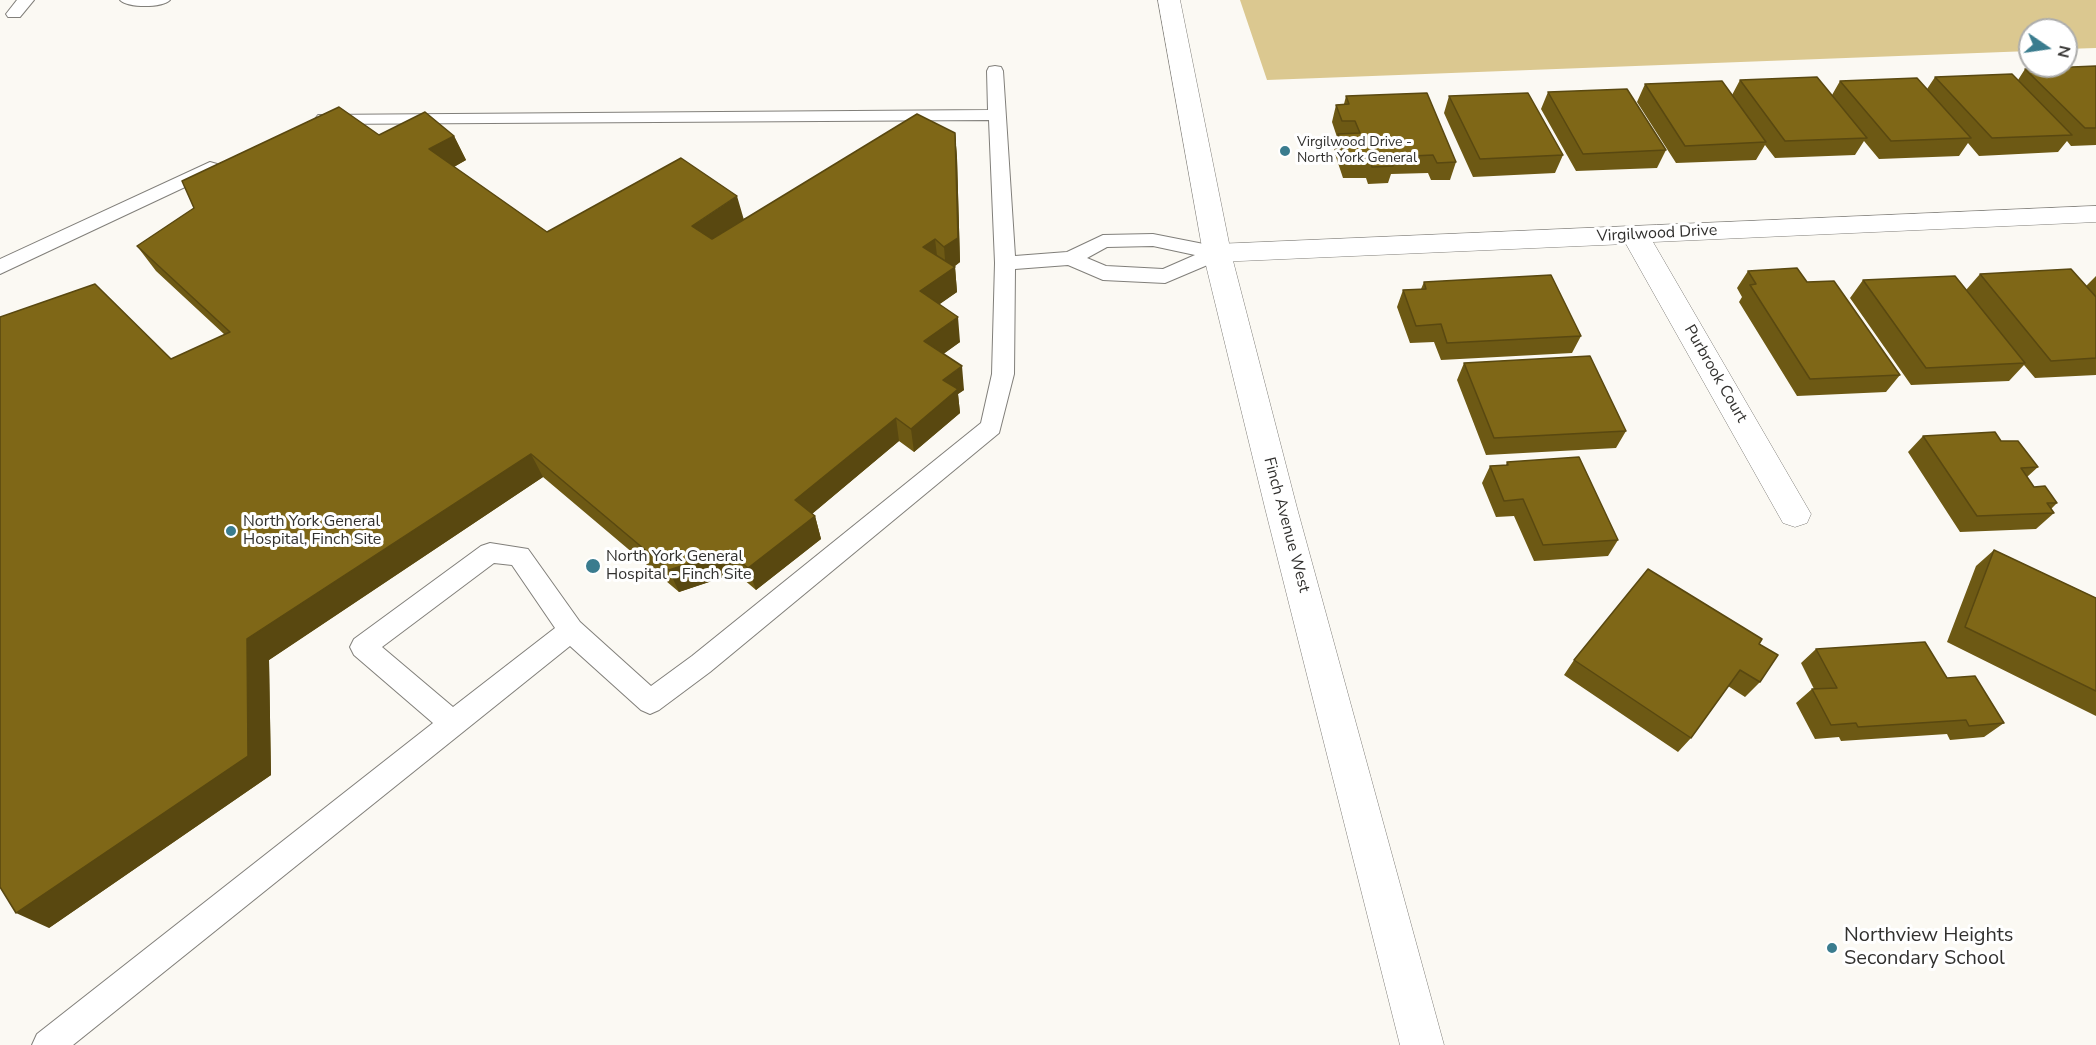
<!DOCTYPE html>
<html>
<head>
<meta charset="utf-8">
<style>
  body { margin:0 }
  #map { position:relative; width:2096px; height:1045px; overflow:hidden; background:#fbf9f3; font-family:"Nunito Sans",sans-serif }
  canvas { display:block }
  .north { position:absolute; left:2018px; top:18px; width:60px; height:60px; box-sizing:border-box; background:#fff; border:2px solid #adadac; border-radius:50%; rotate:103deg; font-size:16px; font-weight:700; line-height:24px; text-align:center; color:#32312f }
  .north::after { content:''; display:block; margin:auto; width:21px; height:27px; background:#3a7c8e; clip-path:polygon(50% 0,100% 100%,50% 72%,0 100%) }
</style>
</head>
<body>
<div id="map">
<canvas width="2096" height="1045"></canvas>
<div class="north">N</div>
</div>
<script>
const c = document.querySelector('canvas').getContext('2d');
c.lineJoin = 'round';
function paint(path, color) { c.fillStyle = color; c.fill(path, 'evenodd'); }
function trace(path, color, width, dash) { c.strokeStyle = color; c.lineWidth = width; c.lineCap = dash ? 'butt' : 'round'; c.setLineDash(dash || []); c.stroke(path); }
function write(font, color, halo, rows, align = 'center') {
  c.font = font + ' "Nunito Sans",sans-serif'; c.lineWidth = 6; c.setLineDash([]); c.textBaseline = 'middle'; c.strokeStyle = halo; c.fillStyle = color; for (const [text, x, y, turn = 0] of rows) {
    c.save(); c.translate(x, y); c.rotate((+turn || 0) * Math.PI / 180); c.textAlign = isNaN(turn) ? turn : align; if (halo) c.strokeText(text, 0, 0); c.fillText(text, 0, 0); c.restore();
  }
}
paint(new Path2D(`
  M1240 0H2096V48L2066 49V30H2030V51L1267 80Z`), '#dbc890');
const service = new Path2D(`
  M17 0H34L20 17H8L6 14Z
  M120 0H170C162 8 128 8 120 0Z
  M995 66 1001 67 1003 71 1015 256 1067 252 1103 235 1153 234 1224 248 1227 253 1224 258 1165 283 1103 280 1068 265 1015 269 1014 374 999 433 710 672 659 710 650 714 641 710 570 646 73 1045H32L37 1034 433 723 354 655 350 647 354 639 481 546 490 543 528 549 580 622 651 686 692 656 981 423 992 374 995 263 989 120 324 124 318 123 315 119 318 115 988 110 987 71 989 67ZM1153 246 1195 255 1163 269 1106 266 1087 258 1107 247ZM494 563 512 565 555 628 453 707 382 647Z
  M210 162 217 164 219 168 217 172 0 274V259Z`);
const minor = new Path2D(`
  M2096 206V222L1653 242 1811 514 1807 523 1795 527 1783 523 1626 244 1217 262 1207 259 1203 253 1207 247 1217 244Z`);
const secondary = new Path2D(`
  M1158 0H1180L1231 253 1297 508 1444 1045H1400L1265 508 1203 253Z`);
trace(service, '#817f7a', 2);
trace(minor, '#817f7a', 1);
trace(secondary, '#817f7a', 1);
paint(service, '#fff');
paint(minor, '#fff');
paint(secondary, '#fff');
paint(new Path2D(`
  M2096 66V145L2071 146 2067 141 2058 152 1979 156 1968 143 1959 156 1879 159 1864 141 1855 155 1775 158 1765 145 1756 160 1676 163 1637 102 1645 84 1732 95 1740 80 1832 95 1840 81 1927 89 1935 77 2018 80 2025 69Z
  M1548 92 1666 150 1657 168 1576 171 1541 109Z
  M1346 96 1456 162 1450 180H1431L1428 173 1391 174 1388 183 1368 184 1366 178H1343L1334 151 1337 137 1332 122 1336 105 1344 104Z
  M1449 96 1563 155 1555 173 1473 177 1444 113Z
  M955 133 957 158 960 262 954 267H955L957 292 939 304 960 342 943 354 964 390 958 394 960 413 914 452 899 441 812 514 815 516 821 539 756 590 736 573 679 592 543 477 269 660 271 775 49 928 171 359 225 335 156 271 137 246 454 136 466 160 454 167 547 232 743 219Z
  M1748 271 1807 282 1900 375 1886 392 1797 396 1739 302 1742 297 1737 288Z
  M1980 274 2086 286 2096 276V375L2035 378 2024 365 2009 381 1911 385 1850 298 1863 280 1966 290Z
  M1424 282 1581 336 1572 353 1441 360 1434 342 1410 343 1397 307 1403 290 1421 289Z
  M1464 363 1626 431 1616 448 1486 455 1457 380Z
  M1923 436 2001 441 2038 467 2027 477 2034 487 2057 503 2051 509 2054 513 2036 529 1960 532 1908 452Z
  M1507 462 1618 540 1608 556 1534 561 1514 516 1496 517 1482 483 1490 466 1506 465Z
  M1994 550 2096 598V716L1947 642 1976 566Z
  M1759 644 1760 682 1745 697 1728 686 1691 738 1678 752 1564 675 1574 660Z
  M1816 649 1947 678 2004 723 1984 737 1950 740 1947 734 1841 741 1839 737 1815 739 1796 703 1812 689H1814L1801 663Z`), '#6d5914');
paint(new Path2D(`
  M955 133 957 158 960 262 946 272 944 247Z
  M454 136 466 160 441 174 429 149Z
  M737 196 744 220 699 250 692 226Z
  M935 239 938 264 923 247Z
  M955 267 957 292 923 316 920 291Z
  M958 317 960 342 927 366 924 341Z
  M962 366 964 390 958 394 960 413 914 452 911 429 943 380Z
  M896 418 899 441 801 523 795 500Z
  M531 454 543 477 269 660 271 775 49 928 16 913 247 639Z
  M815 516 821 539 756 590 748 568Z
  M728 551 736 573 679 592 669 570Z`), '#594810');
const building = new Path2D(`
  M2096 66V128H2085L2025 69Z
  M2012 74 2072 135 1992 138 1935 77Z
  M1817 77 1867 138 1785 141 1740 80Z
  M1917 78 1971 138 1891 141 1840 81Z
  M1722 81 1766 142 1685 146 1645 84Z
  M1627 89 1666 150 1583 154 1548 92Z
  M1427 93 1456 162 1437 163 1433 155 1390 157 1393 166 1372 167 1370 160 1348 161 1338 134 1360 133 1355 121H1342L1336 105 1349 104 1346 96Z
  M1528 93 1563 155 1480 159 1449 96Z
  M339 107 379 135 425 112 454 136 429 149 547 232 681 158 737 196 692 226 712 239 917 114 955 133 958 238 944 247 935 239 923 247 955 267 920 291 958 317 924 341 962 366 943 380 958 389 911 429 896 418 795 500 815 516 748 568 728 551 669 570 531 454 247 639 248 756 16 913 0 887V317L95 284 171 359 230 332 137 246 194 208 182 181Z
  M1797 268 1807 282 1834 281 1900 375 1810 379 1750 285 1756 284 1748 271Z
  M2071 269 2096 297V358L2051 361 1980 274Z
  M1551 275 1581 336 1447 343 1441 324 1416 326 1403 290 1426 289 1424 282Z
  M1955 276 2025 363 1926 368 1863 280Z
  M1590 356 1626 431 1494 438 1464 363Z
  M1995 432 2001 441H2018L2038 467 2021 468 2034 487 2045 486 2057 503H2047L2054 513 1977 516 1923 436Z
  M1579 457 1618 540 1543 545 1523 499 1504 501 1490 466 1508 465 1507 462Z
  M1994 550 2096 598V691L1965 627Z
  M1648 569 1762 639 1759 644 1778 655 1760 682 1740 670 1691 738 1574 660Z
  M1925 642 1947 678 1975 676 2004 723 1969 726 1966 720 1858 727 1856 723 1831 725 1812 689 1837 688 1816 649Z`);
paint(building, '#7f6717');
trace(building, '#594810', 1.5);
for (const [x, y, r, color] of [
  [1285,151,6,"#3a7c8e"],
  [231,531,6,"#3a7c8e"],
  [593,566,8,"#3a7c8e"],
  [1832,948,6,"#3a7c8e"]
]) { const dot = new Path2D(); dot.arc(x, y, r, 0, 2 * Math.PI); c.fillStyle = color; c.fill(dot); trace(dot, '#fff', 2); }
write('14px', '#32312f', '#fff', [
  ["Virgilwood Drive -",1297,143],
  ["North York General",1297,159]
], 'left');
write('16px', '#32312f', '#fff', [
  ["Virgilwood Drive",1657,234,-3],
  ["Purbrook Court",1715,374,60],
  ["Finch Avenue West",1286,525,75]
]);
write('16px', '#32312f', '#fff', [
  ["North York General",243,522],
  ["Hospital, Finch Site",243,540],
  ["North York General",606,557],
  ["Hospital - Finch Site",606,575]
], 'left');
write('20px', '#32312f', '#fff', [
  ["Northview Heights",1844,936],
  ["Secondary School",1844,959]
], 'left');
</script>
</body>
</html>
